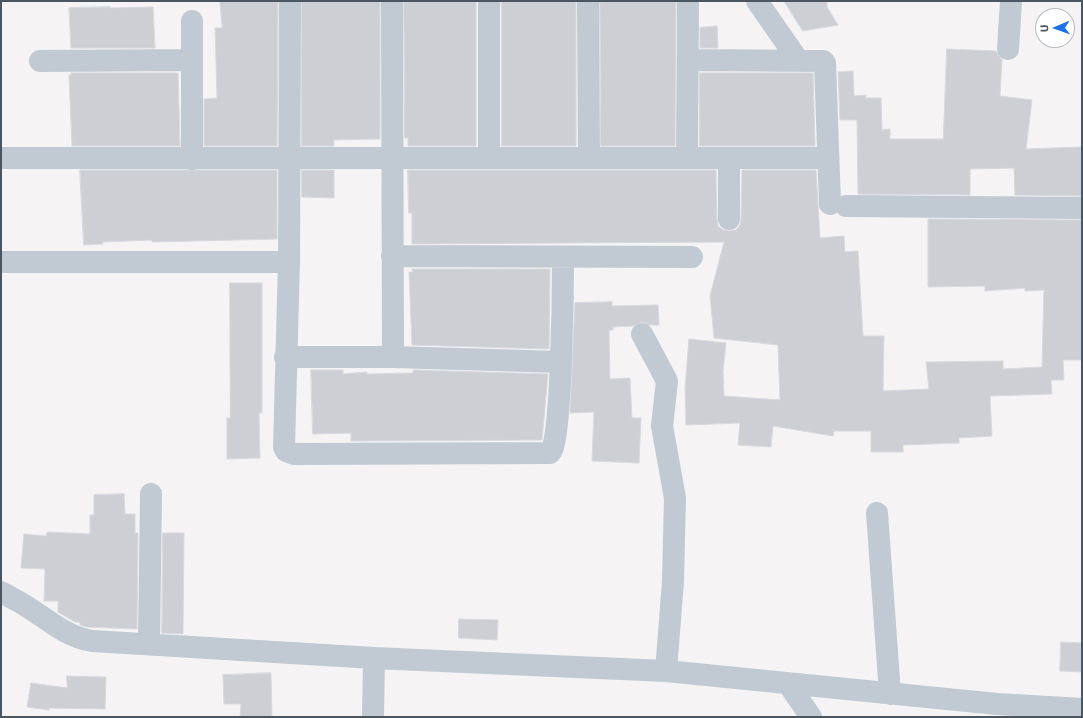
<!DOCTYPE html>
<html>
<head>
<meta charset="utf-8">
<style>
  body { margin:0 }
  #map { position:relative; width:1083px; height:718px; overflow:hidden; background:#f5f3f3; font-family:"Exo 2",sans-serif }
  canvas { display:block }
  .frame { position:absolute; inset:0; border:2px solid #4a5661; pointer-events:none }
  .north { position:absolute; left:1035px; top:8px; width:40px; height:40px; box-sizing:border-box; background:#fff; border:1px solid #b7bbc0; border-radius:50%; rotate:268deg; font-size:11px; font-weight:700; line-height:16px; text-align:center; color:#4a5661 }
  .north::after { content:''; display:block; margin:auto; width:14px; height:18px; background:#1a73e8; clip-path:polygon(50% 0,100% 100%,50% 72%,0 100%) }
</style>
</head>
<body>
<div id="map">
<canvas width="1083" height="718"></canvas>
<div class="frame"></div>
<div class="north">U</div>
</div>
<script>
const c = document.querySelector('canvas').getContext('2d');
c.lineJoin = 'round';
function paint(path, color) { c.fillStyle = color; c.fill(path, 'evenodd'); }
function trace(path, color, width, dash) { c.strokeStyle = color; c.lineWidth = width; c.lineCap = dash ? 'butt' : 'round'; c.setLineDash(dash || []); c.stroke(path); }
const building = new Path2D(`
  M220 1H278L277 146H204V99L217 98 215 28H222Z
  M302 1H380V139L334 140V146H302Z
  M404 1H476V146H408V138H405Z
  M502 1H576V146H502Z
  M600 1H676L675 146H601Z
  M784 1H827V7L838 25 803 31Z
  M110 7V8L153 7 155 48H71L69 8Z
  M717 26 718 48H700V28Z
  M947 49 996 51 1002 60 1000 96 1032 100 1026 149 1082 147V196L1015 195 1014 168 970 169V195L858 194 857 120H840L838 72 853 71 854 96 866 95V98H881L882 130 890 129V139H943Z
  M71 73H178L180 146H72L69 75H71Z
  M700 73H813L815 146H700Z
  M80 170H277V239L152 242V240L103 242V244L84 245Z
  M302 170H334V198L302 197Z
  M408 170H716L717 219 718 226 723 230 729 231 736 230 740 225 741 219 742 170H816L820 238 844 236 845 252 858 251 863 336H884L883 391 929 389 926 362 1003 361V369L1042 367 1044 290 1025 291V288L985 291V286L928 287V219L1082 220V360H1063L1064 380H1051L1052 394 990 396 992 436 959 438V443L903 445V452H871V431H834L833 436 773 426 771 447 738 445 740 423 686 425 685 388 689 339 726 343 723 371 724 396 780 400 778 345 714 338 710 296 724 242 412 244V213H409Z
  M412 269H550L549 349 412 345 409 272H413Z
  M230 283H262V413H259L260 458 227 459V418H230Z
  M612 302V306L658 305 659 325H650L642 322 633 326 613 327V330H609L610 379 630 378 632 418H641L639 463 592 461 594 412 570 413 575 303Z
  M311 370H343V374L367 372V374L413 373V370L548 374 542 440 351 441V433L313 434Z
  M124 494 125 514H135V533H138L137 629 86 627 80 625V622H75L58 612V601H44L45 569 21 568 24 534 46 536 47 532 90 534V515H94V495Z
  M163 533H184L183 634 162 633Z
  M459 619 498 620 497 640 459 638Z
  M1061 642 1082 643V672L1060 671Z
  M271 673 272 717H240L241 704H224L223 675Z
  M67 676 106 677 105 709 49 708V710L27 707 31 683 67 688Z`);
paint(building, '#cdcfd5');
trace(building, '#d7d9de', 1);
trace(new Path2D(`
  M290 1 289 262 284 447 286 451 294 454 550 453C562 444 563 282 563 257
  M392 1 393 357
  M588 1 589 158
  M757 1 798 60
  M192 21V159
  M1008 49 1011 1
  M688 60 823 61 825 63 830 204
  M40 61 192 60
  M1 158H828
  M489 158V1
  M687 158 688 1
  M729 159V219
  M846 206 1082 208
  M392 256 692 257
  M1 262H289
  M642 334 667 381 662 426 675 498 673 581 666 671
  M285 357H393L560 362
  M877 513 890 694
  M1 592C10 597 20 602 29 608 50 621 67 637 92 641L374 658 666 671 997 704 1082 709
  M149 644 151 494
  M789 685 811 717
  M373 717 374 658`), '#c1cad2', 22);
</script>
</body>
</html>
